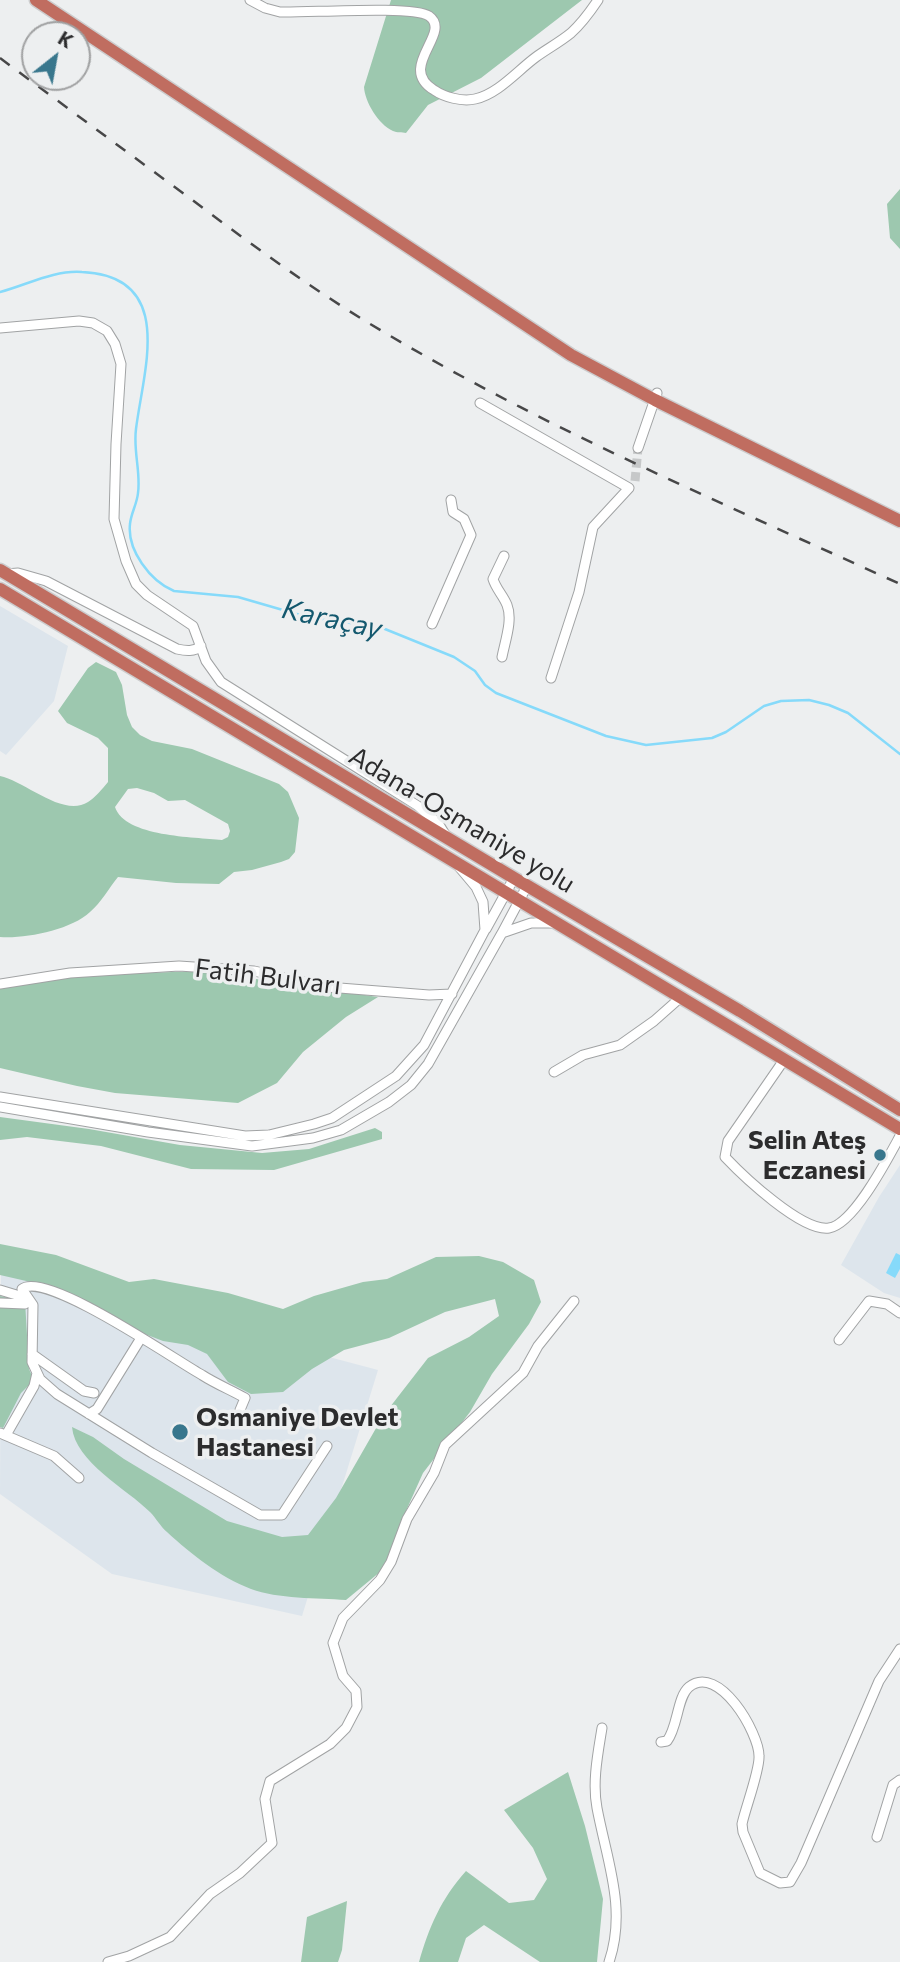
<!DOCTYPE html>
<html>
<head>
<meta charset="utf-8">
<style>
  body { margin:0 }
  #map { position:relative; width:900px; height:1962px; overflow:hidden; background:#edeff0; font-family:Commissioner,sans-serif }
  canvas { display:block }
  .north { position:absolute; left:21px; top:21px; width:70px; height:70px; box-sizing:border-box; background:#edeff0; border:2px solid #a0a1a2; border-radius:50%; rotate:31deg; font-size:19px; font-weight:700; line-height:28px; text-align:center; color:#2c2c2d }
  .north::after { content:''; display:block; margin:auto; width:24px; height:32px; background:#39778d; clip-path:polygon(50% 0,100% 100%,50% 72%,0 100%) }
</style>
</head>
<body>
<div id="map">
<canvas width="900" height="1962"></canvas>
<div class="north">K</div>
</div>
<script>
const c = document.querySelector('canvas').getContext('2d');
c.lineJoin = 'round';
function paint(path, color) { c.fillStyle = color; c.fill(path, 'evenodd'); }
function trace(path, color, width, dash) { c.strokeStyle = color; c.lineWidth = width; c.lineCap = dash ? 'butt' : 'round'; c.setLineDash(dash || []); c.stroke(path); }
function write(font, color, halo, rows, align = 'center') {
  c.font = font + ' Commissioner,sans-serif'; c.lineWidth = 7; c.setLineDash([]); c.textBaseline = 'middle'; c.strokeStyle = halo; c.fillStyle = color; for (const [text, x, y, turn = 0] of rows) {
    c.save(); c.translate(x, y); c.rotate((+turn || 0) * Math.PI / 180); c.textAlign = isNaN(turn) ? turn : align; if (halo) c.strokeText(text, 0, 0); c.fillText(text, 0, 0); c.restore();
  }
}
paint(new Path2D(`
  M0 606 68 646 54 701 6 755 0 751Z
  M900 1165V1298L884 1293 841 1265 879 1197Z
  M1 1270 378 1370 302 1616 112 1574 0 1494Z`), '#dde5ec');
paint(new Path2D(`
  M391 0H582L481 78 428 105 406 133C402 132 397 133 393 131 378 124 365 102 364 87Z
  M900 189V249L890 238 887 204Z
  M96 662 116 672 122 685 127 715 132 727 140 735 152 741 192 749 279 784 288 792 299 818 295 852 289 859 281 862 252 870 234 872 219 884 176 883 118 877C109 888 101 903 90 912 71 930 25 939 0 937V776C25 781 63 818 88 802 96 797 102 789 108 782V748L98 738 67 723 58 711 88 668ZM137 788 154 793 168 801 185 800 228 824 230 831 228 837 222 840C194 837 125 837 115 807L128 789Z
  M202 971 378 997 346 1017 303 1052 277 1083 238 1103 115 1093 77 1086 0 1068V985L84 975Z
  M0 1117 89 1129 180 1145 262 1153 309 1149 375 1128 382 1132V1139L274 1170 191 1169 101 1146 27 1137 0 1140Z
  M0 1244 56 1255 129 1282 154 1279 228 1293 283 1309 314 1296 363 1282 387 1279 436 1257 479 1256 503 1262 534 1280 541 1302 529 1324 492 1374 470 1412 423 1473 401 1522 386 1567 346 1600C317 1598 278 1599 251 1589 220 1577 191 1554 167 1532 160 1526 156 1518 150 1512 127 1489 75 1462 72 1427L93 1437 124 1459 227 1521 282 1537 308 1535 336 1498 383 1416 428 1358 469 1337 499 1316 495 1299 445 1312 389 1338 344 1350 312 1369 283 1392 251 1394 228 1382 207 1354 188 1345 163 1341 116 1323 95 1305 35 1283 0 1275Z
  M0 1296 25 1301 29 1369 32 1376 30 1384 21 1393 3 1428 0 1427Z
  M568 1772 585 1826 603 1899 597 1962H540L484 1925 466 1938 458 1962H419C429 1927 441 1899 466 1871L509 1903 534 1900 547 1879 533 1848 504 1810Z
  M347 1901 342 1950 338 1962H301L307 1917Z`), '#9dc8af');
paint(new Path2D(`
  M896 1253 900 1255V1269L895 1278 886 1273Z`), '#86dafa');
trace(new Path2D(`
  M0 292C27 285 53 270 82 272 177 276 143 371 136 429 133 451 141 472 138 493 137 504 131 513 130 524 127 550 150 581 174 591L238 597 307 617 380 627 454 657 475 671 485 685 496 693 606 736 646 745 712 738 726 732 764 706 781 701 809 700 829 705 848 713 900 754`), '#86dafa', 2.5);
trace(new Path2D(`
  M635 481 638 448`), '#c6c8c9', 9, [9, 4.5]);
const minor = new Path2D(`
  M250 0 265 8 280 12C307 13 413 5 429 16 453 33 396 67 434 90 444 97 462 102 475 99 498 94 517 71 536 57 547 49 560 42 571 33 581 24 590 12 598 0
  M0 328 79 321 93 323 107 331 115 344 121 364 116 444 114 519 126 561 136 584 147 595 193 626 206 661 221 682 418 806 438 823 446 836
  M480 403 629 488 593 527 579 592 551 678
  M638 448 657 393
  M6 574 18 573 46 581 177 649C186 651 194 652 201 646
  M432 624 471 535 464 519 453 512 451 500
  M502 657C505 641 513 620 507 605 503 595 496 589 493 579L504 556
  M486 929 514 878
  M502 933 527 886
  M0 984 70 973 179 966 254 971 327 987 429 995 452 994
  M784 1060 728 1141 725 1157C743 1176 802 1232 829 1228 854 1224 888 1158 900 1136
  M554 1072 583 1055 620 1045 654 1021 680 998
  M0 1097 245 1136 269 1135 314 1124 332 1118 396 1076 424 1045 485 930 483 902 476 887 460 868
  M0 1107 148 1132 252 1146 313 1138 341 1130 389 1102 411 1085 428 1064 502 933 531 923H554
  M22 1289 33 1305 32 1362 40 1379 57 1394 152 1453 260 1515H282L327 1446
  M22 1289C45 1270 175 1360 202 1375 216 1384 231 1390 245 1398L240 1410
  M0 1290 23 1297V1294
  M0 1303 25 1304 23 1294
  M839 1340 869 1301 887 1304 900 1313
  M32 1354 84 1391 94 1393
  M89 1414 97 1409 141 1338
  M0 1433 54 1456 79 1478
  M6 1435 34 1386 37 1373
  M602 1728C598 1753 592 1782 597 1808 607 1861 627 1909 609 1962
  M661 1742 667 1741C678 1727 677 1697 689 1687 719 1663 759 1733 759 1756 760 1770 745 1809 742 1824L743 1832 760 1873 780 1883 790 1882 801 1863 879 1681 900 1649
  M877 1837 893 1785 900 1780
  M108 1962 129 1956 170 1937 210 1894 240 1873 272 1843 265 1799 270 1781 330 1744 346 1728 357 1707 356 1691 343 1676 333 1643 343 1618 380 1580 391 1562 407 1519 434 1473 445 1445 523 1373 538 1346 574 1301`);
const highway = new Path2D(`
  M36 0 571 355 655 400 900 521
  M0 570 514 878 740 1011 900 1110
  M0 589 900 1129`);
trace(minor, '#a1a3a4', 11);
trace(highway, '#cccccd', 15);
trace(minor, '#fff', 9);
trace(highway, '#c06d60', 12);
trace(new Path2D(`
  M0 58C62 104 124 150 187 196 252 245 317 293 387 334 551 431 727 505 900 584`), '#474748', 2.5, [12, 12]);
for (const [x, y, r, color] of [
  [880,1155,7,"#39778d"],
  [180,1432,9,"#39778d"]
]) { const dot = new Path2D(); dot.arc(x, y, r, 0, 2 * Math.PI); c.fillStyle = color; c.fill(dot); trace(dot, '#edeff0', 2.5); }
write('26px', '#2c2c2d', '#edeff0', [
  ["Adana-Osmaniye yolu",462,820,31],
  ["Fatih Bulvarı",268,977,7]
]);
write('bold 26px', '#2c2c2d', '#edeff0', [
  ["Selin Ateş",866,1140],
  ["Eczanesi",866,1170],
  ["Osmaniye Devlet",196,1417,"left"],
  ["Hastanesi",196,1447,"left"]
], 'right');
write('italic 28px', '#13586e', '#edeff0', [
  ["Karaçay",332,619,12]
]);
</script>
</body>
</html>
